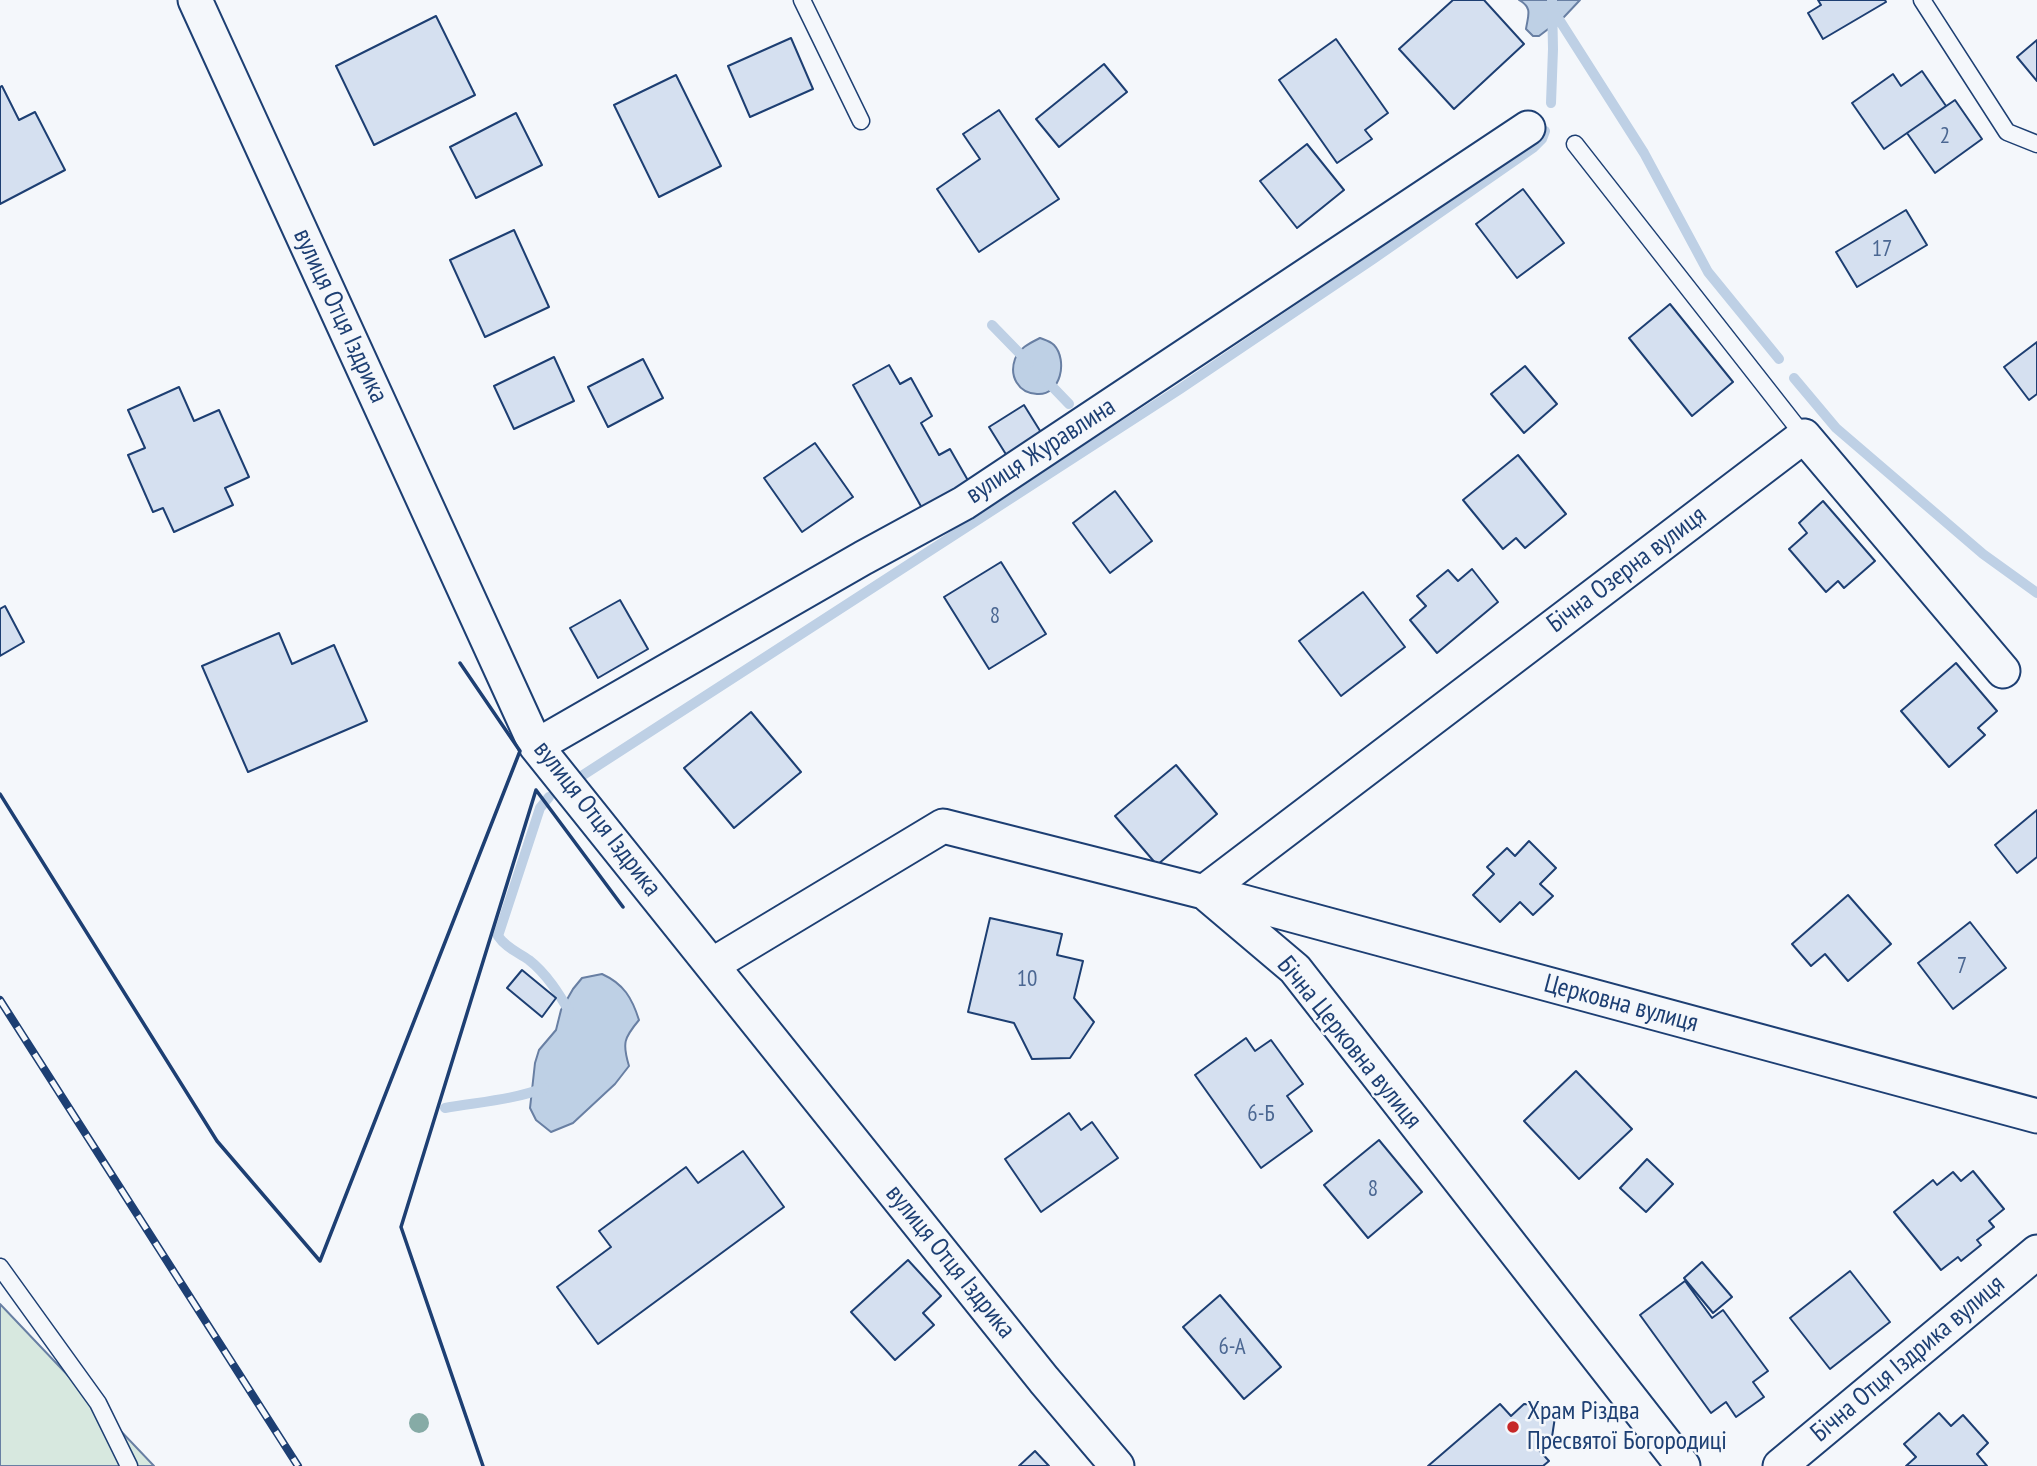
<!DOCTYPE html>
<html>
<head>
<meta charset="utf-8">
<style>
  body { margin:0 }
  canvas { display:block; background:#f4f7fb }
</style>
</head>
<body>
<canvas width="2037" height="1466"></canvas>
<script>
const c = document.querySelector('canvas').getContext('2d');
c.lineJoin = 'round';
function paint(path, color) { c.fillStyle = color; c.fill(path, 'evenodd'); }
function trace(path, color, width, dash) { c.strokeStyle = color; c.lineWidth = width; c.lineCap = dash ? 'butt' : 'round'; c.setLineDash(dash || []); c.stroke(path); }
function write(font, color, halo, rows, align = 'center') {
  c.font = font + ' "PT Sans Narrow",sans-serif'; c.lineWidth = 5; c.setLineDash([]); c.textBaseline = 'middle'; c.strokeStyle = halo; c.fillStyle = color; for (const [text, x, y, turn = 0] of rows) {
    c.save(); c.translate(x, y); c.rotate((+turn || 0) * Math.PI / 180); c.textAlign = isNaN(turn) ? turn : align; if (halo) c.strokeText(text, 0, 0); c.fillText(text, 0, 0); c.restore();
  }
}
const green = new Path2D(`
  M0 1304 154 1466H0Z`);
paint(green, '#d7e8df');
trace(green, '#687fa3', 2);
const water = new Path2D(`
  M1519 0H1580L1564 17 1539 36H1533L1526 29C1528 15 1533 8 1519 0Z
  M1040 338C1045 340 1050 341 1054 345 1068 360 1061 396 1037 394 1018 393 1009 376 1015 359 1019 348 1030 343 1040 338Z
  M602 974C624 984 632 998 639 1020 624 1038 622 1043 629 1066L615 1084 573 1123 551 1132 536 1120 530 1108 535 1063 539 1050 556 1030 561 1010 573 989 582 978Z`);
paint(water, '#bed0e5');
trace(water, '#687fa3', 2);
trace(new Path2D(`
  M1553 10 1644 153 1708 272 1779 359
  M1551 103 1553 49 1552 0
  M992 325 1029 363
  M1043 377 1069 404
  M1794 378 1836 428 1983 554 2037 593
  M580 777 1180 389 1373 259 1533 148 1542 139 1545 131
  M549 797 540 808 498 936C506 948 518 952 529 960 547 974 559 994 571 1014
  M445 1108C478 1102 513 1100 544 1088`), '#bed0e5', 10);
const building = new Path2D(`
  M1453 0H1484L1524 44 1454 109 1399 49Z
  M1818 0H1885L1886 2 1823 39 1808 13 1821 5Z
  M436 16 475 95 374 145 336 66Z
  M791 38 813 89 750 117 728 66Z
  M1336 39 1388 113 1365 130 1372 139 1337 163 1279 80Z
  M2037 40V81L2017 57Z
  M1104 64 1127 92 1059 147 1036 119Z
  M1922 71 1946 106 1884 149 1852 103 1893 74 1901 86Z
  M676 75 721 166 659 197 614 105Z
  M2 86 19 120 35 112 65 170 0 204V87Z
  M1955 100 1982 139 1935 173 1907 133Z
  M999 110 1059 199 979 252 937 189 980 159 963 134Z
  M516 113 542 165 476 198 450 147Z
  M1307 144 1344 190 1297 228 1260 181Z
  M1523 189 1564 243 1517 278 1476 224Z
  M1906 210 1927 245 1857 287 1836 252Z
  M514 230 549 307 485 337 450 260Z
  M1670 304 1733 382 1692 416 1629 338Z
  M2037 342V394L2029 400 2004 367Z
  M554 357 574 401 514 429 494 386Z
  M643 359 663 398 608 427 588 387Z
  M889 365 900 384 911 378 932 416 921 423 939 455 950 449 974 491 927 517 853 385Z
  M1525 366 1557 404 1524 433 1491 394Z
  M179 387 194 421 219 410 249 477 225 488 233 505 174 532 163 508 153 512 128 455 145 448 128 410Z
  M1024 405 1042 434 1007 456 989 427Z
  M815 443 853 497 802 532 764 478Z
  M1518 455 1566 514 1525 548 1516 538 1503 549 1463 500Z
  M1115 491 1152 541 1110 573 1073 523Z
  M1823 501 1875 561 1844 588 1838 581 1826 592 1789 549 1807 533 1799 523Z
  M1001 562 1046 634 989 669 944 597Z
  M1472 569 1498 602 1437 653 1410 620 1426 606 1417 596 1448 570 1458 581Z
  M1363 592 1405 647 1341 696 1299 641Z
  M620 600 648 649 598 678 570 628Z
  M5 606 24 642 0 656V609Z
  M279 633 292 664 334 645 367 721 248 772 202 666Z
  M1956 663 1997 711 1978 728 1985 735 1949 767 1901 711Z
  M751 712 801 772 734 828 684 768Z
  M1176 765 1217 814 1157 865 1115 816Z
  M2037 810V857L2017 873 1995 845Z
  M1529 841 1556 868 1540 884 1553 896 1533 915 1520 902 1500 922 1473 895 1494 874 1487 867 1507 848 1515 856Z
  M1848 895 1891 944 1848 981 1825 954 1811 966 1792 944Z
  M990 918 1062 934 1057 955 1083 961 1074 998 1094 1022 1070 1058 1032 1059 1014 1023 968 1012Z
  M1970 922 2006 968 1953 1009 1918 963Z
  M522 970 556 998 542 1017 507 988Z
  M1246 1038 1255 1051 1271 1040 1303 1084 1287 1096 1312 1131 1261 1168 1195 1075Z
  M1576 1071 1632 1129 1579 1179 1524 1121Z
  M1069 1113 1081 1130 1092 1122 1118 1158 1041 1212 1005 1159Z
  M1379 1140 1422 1192 1368 1238 1324 1185Z
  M743 1151 784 1207 598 1344 557 1287 611 1247 599 1231 686 1167 698 1183Z
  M1647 1159 1673 1184 1646 1212 1620 1188Z
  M1973 1171 2004 1209 1989 1221 1994 1227 1977 1240 1981 1245 1961 1261 1958 1257 1941 1270 1894 1212 1933 1180 1937 1185 1953 1172 1961 1181Z
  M908 1260 941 1296 923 1313 934 1325 895 1360 851 1312Z
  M1702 1262 1732 1297 1713 1313 1684 1278Z
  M1850 1271 1890 1322 1830 1369 1790 1318Z
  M1685 1281 1712 1318 1723 1310 1768 1371 1753 1382 1764 1397 1736 1417 1726 1402 1711 1413 1640 1315Z
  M1220 1295 1281 1367 1244 1399 1183 1327Z
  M1500 1404 1511 1416 1524 1404 1543 1405 1555 1417 1552 1437 1538 1449 1549 1461 1543 1466H1428Z
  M1939 1413 1951 1426 1963 1415 1988 1443 1977 1454 1987 1466H1906L1916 1457 1904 1444Z
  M1035 1451 1049 1466H1019Z`);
paint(building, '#d5e0f0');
trace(building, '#1d3f73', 2);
const service = new Path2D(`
  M802 0 861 121
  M1922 0 2007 132 2037 144
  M1575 144 1804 436
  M0 1267 98 1403 129 1466`);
const minor = new Path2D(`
  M195 0 536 746 1044 1380 1117 1466
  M536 746 863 558 964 503 1528 128
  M1204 892 1804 436 2003 671
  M1214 894 2037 1116
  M712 965 943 826 1204 892 1295 969 1683 1466
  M1780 1466 2037 1252`);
trace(service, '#1d3f73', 19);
trace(minor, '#1d3f73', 37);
trace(service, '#f4f7fb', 16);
trace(minor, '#f4f7fb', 33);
const rail = new Path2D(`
  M0 1000 298 1466`);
trace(rail, '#1d3f73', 8);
trace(rail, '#f4f7fb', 5, [16]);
trace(new Path2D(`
  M0 794 217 1141 320 1261 520 751 460 663
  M483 1466 401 1227 536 790 623 907`), '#1d3f73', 3.5);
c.fillStyle = '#86aba6';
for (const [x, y] of [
  [419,1423]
]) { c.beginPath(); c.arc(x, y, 10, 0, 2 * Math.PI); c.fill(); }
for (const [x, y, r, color] of [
  [1513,1427,7,"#c62828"]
]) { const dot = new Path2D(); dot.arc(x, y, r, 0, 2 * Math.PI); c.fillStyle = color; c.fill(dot); trace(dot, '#f4f7fb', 2.5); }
write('23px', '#4b6792', null, [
  ["2",1945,136],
  ["17",1882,249],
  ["8",995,616],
  ["7",1962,966],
  ["10",1027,979],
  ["6-Б",1261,1114],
  ["8",1373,1189],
  ["6-А",1232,1347]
]);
write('26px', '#1d3f73', '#f4f7fb', [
  ["вулиця Отця Іздрика",340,316,65],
  ["вулиця Журавлина",1041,451,-33],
  ["Бічна Озерна вулиця",1627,570,-37],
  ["вулиця Отця Іздрика",597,819,52],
  ["Церковна вулиця",1621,1004,15],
  ["Бічна Церковна вулиця",1349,1043,51],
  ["вулиця Отця Іздрика",950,1262,51],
  ["Бічна Отця Іздрика вулиця",1908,1359,-40]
]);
write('26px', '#1d3f73', '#f4f7fb', [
  ["Храм Різдва",1527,1412],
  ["Пресвятої Богородиці",1527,1442]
], 'left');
</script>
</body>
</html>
